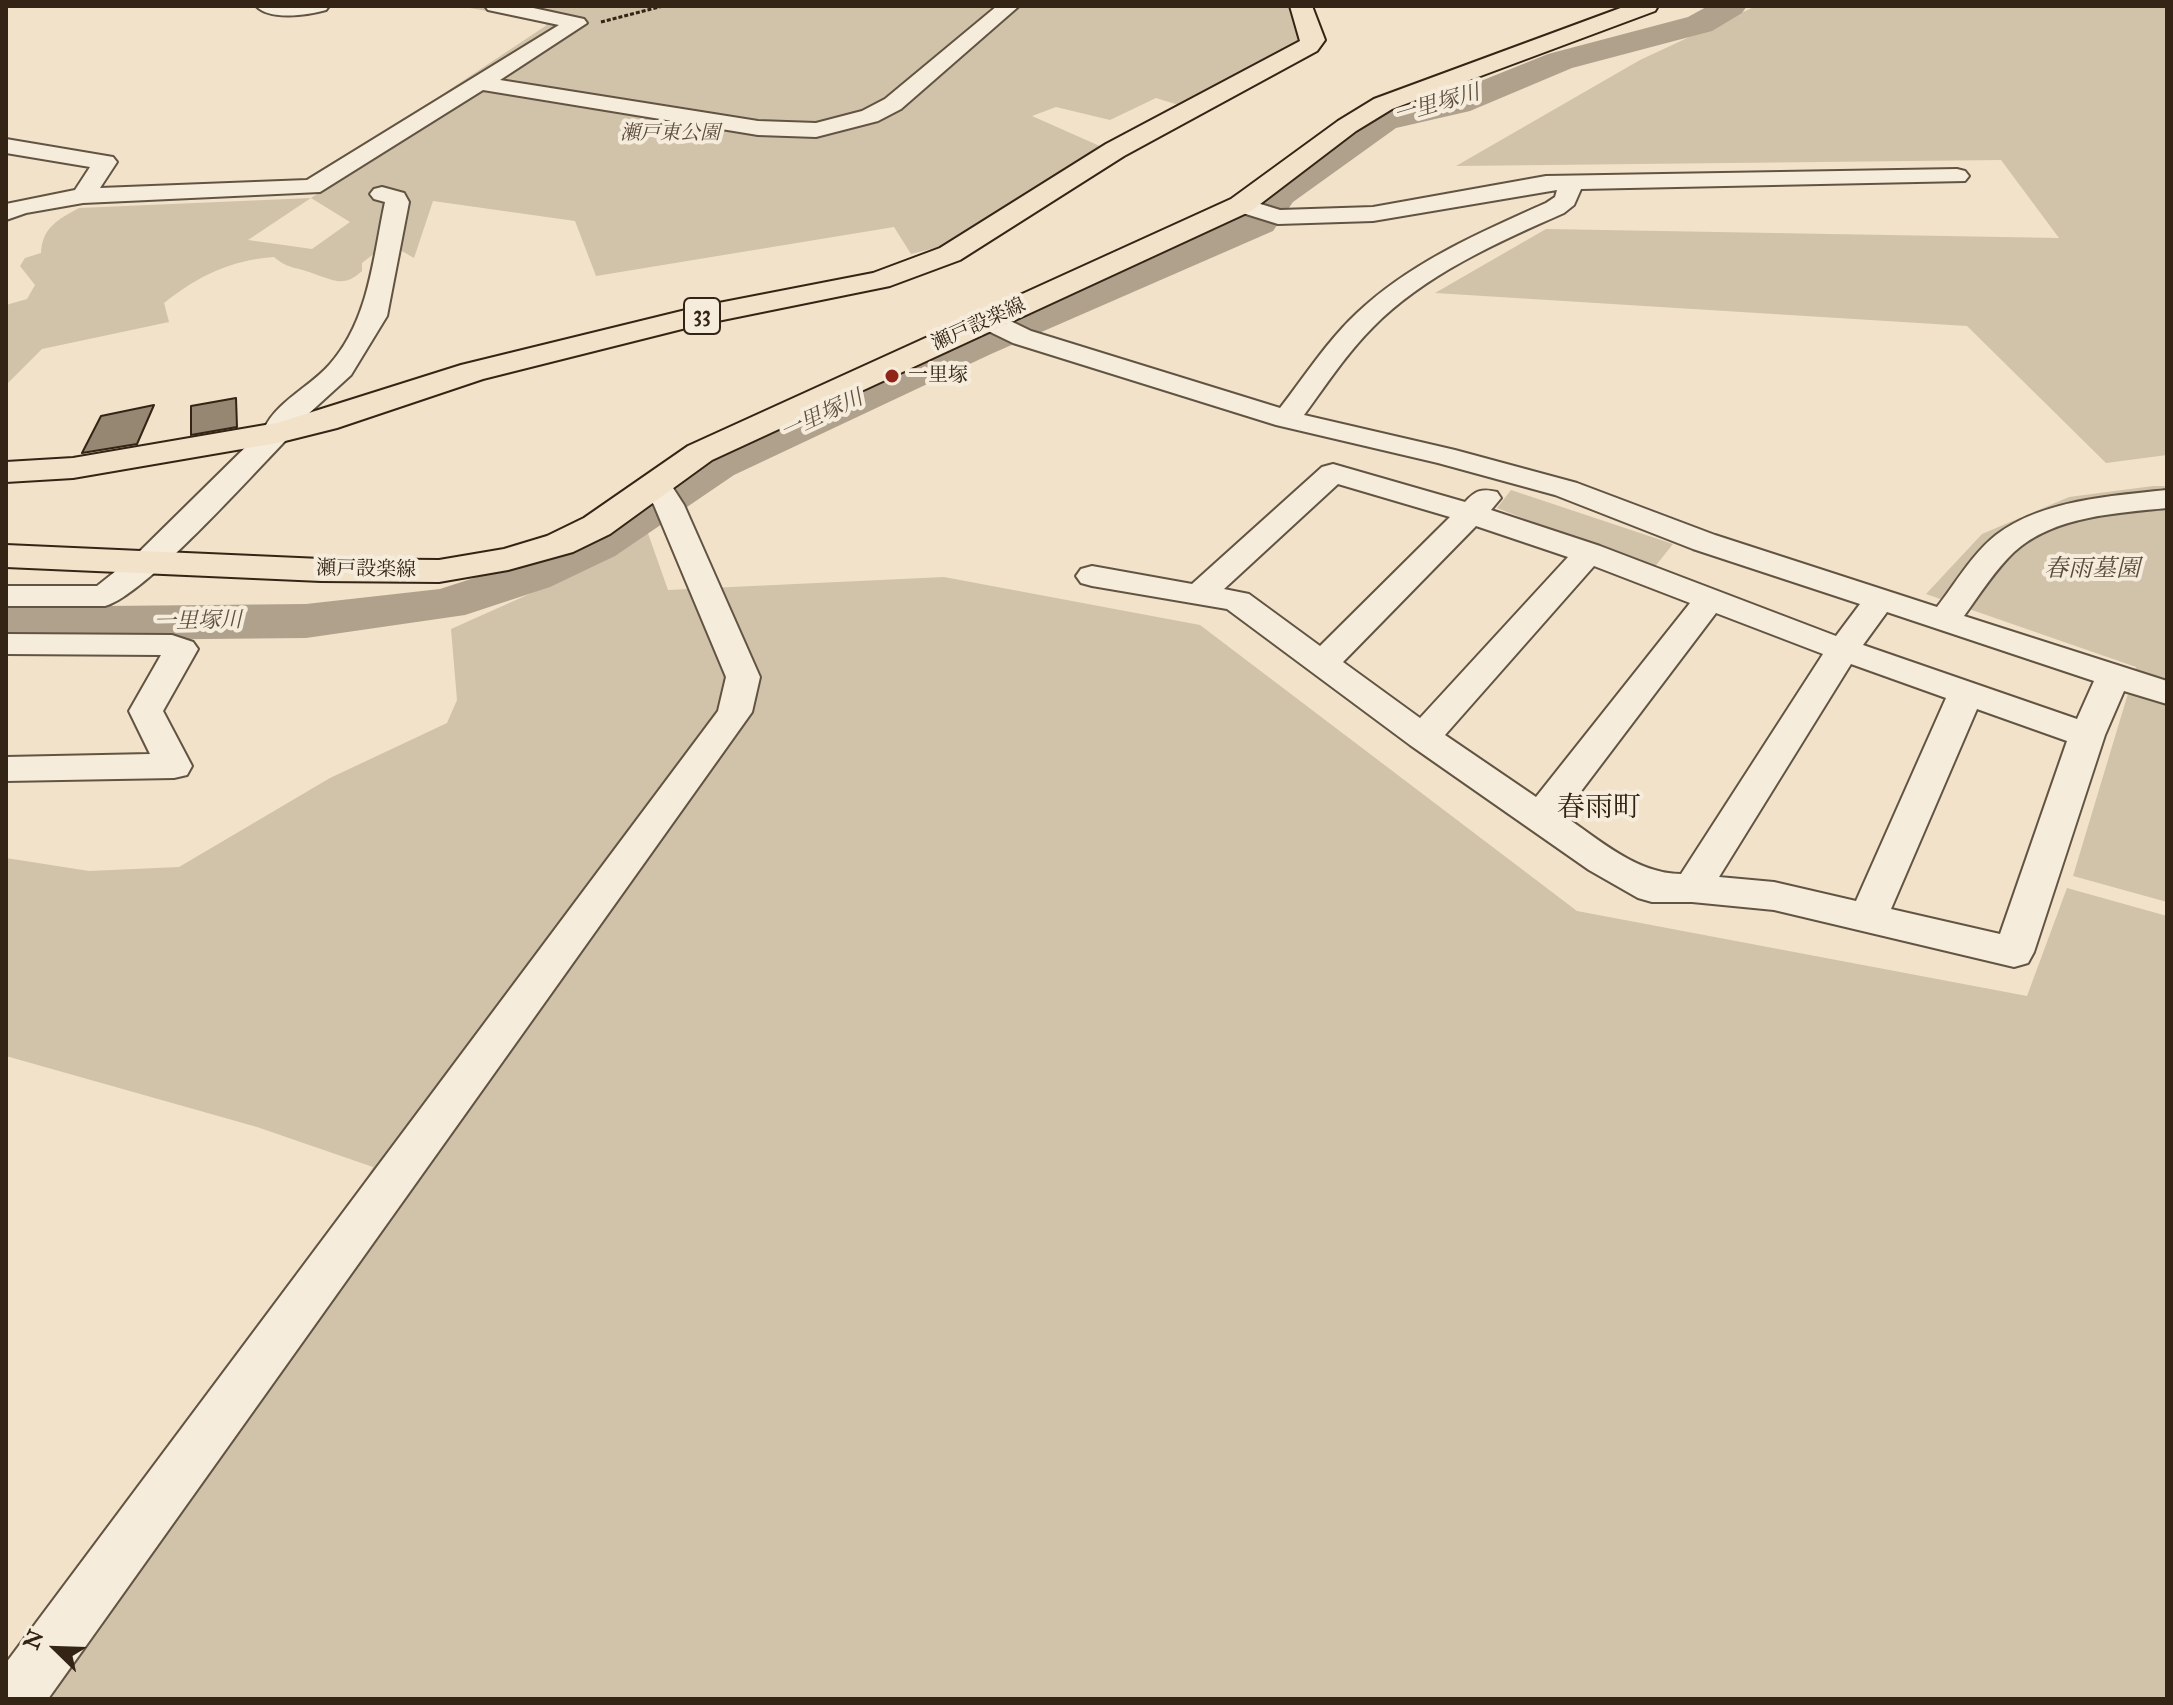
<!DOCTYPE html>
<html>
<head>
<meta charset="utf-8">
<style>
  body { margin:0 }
  #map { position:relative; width:2173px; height:1705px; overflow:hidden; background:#f1e2c9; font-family:"IM FELL Great Primer",serif }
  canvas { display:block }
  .frame { position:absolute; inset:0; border:8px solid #332415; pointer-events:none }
  .north { position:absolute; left:16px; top:1609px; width:80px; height:80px; -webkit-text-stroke:6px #f6ecdc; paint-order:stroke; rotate:293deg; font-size:22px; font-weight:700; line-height:32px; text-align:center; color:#332415 }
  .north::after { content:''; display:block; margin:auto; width:28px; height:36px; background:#332415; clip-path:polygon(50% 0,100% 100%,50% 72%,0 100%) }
</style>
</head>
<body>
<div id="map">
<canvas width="2173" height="1705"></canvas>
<div class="frame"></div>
<div class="north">N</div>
</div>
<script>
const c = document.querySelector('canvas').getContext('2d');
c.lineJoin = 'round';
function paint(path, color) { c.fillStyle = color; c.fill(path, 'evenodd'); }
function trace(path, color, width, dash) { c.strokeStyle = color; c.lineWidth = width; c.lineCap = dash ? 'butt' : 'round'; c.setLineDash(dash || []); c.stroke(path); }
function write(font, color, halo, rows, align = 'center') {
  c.font = font + ' "IM FELL Great Primer","Noto Serif JP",serif'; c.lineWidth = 8; c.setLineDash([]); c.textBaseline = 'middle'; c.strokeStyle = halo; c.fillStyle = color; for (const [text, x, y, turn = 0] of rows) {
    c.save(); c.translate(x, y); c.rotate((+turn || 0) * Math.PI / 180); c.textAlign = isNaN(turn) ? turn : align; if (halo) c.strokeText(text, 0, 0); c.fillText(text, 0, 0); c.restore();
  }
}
paint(new Path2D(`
  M458 6H485L560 24 454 93 446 92 547 25 527 18Z
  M511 6H1292L1302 41 1185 107 1156 98 1110 120 1056 107 1032 116 1102 147 943 246 911 254 894 227 596 276 575 221 433 201 414 258 381 239 380 249 362 263V271C343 289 331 279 309 272 295 267 286 268 274 257 231 260 198 276 164 303L169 322 42 349 6 385V305L27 299 35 285 20 266 25 258 41 253C42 227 59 219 79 208L311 198 588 23ZM311 198 350 222 312 249 248 240Z
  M1756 6H2167V455L2106 463 1967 326 1435 293 1546 229 2059 238 2001 160 1456 166 1640 60Z
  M2153 486H2167V902L2073 876 2136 667 1926 594 1982 534 2069 497Z
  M1511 490 1673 544 1653 569 1497 508Z
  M644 522 668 590 944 577 1200 625 1577 911 2027 996 2067 888 2167 916V1699H43L123 1590 373 1167 257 1127 6 1056V858L89 871 179 867 330 778 447 723 457 700 451 629 590 567Z`), '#d1c2aa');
paint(new Path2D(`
  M1708 6H1747L1742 13 1712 31 1572 68 1470 111 1396 128 1293 202 1273 231 991 354 734 475 615 556 550 587 465 615 306 638 6 641V607L306 604 440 589 514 565 579 534 700 455 959 336 1245 215 1264 186 1371 112 1446 95 1548 54 1688 17Z`), '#b0a18c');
const building = new Path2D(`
  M236 398 237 427 191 435V406Z
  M154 405 137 444 82 453 101 416Z`);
paint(building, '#968773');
trace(building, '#332415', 2);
const minor = new Path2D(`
  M256 6H329L326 10C308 15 270 21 256 6Z
  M485 6H524L584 19 587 23 500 80 758 121 816 123 862 111 885 99 997 6H1019L901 109 878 121 816 137 758 135 483 90 320 192 83 203 26 213 6 220V204L75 190 90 167 6 153V139L113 157 117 162 100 188 307 180 559 25 488 10Z
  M1957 169 1965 171 1969 176 1965 181 1581 189 1574 205 1564 213C1496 243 1426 274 1373 327 1347 353 1326 385 1304 415L1455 450 1577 483 1715 535 1937 607C1955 584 1972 554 1996 535 2042 500 2111 496 2167 490V508C2117 513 2053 516 2014 552 1995 570 1980 594 1964 616L2167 681V704L2124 691 2105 735 2034 952 2028 963 2014 967 1774 910 1692 902H1652L1638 898 1589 870 1410 745 1227 609 1092 586 1081 583 1076 576 1081 569 1092 566 1192 584 1322 467 1333 464 1465 502C1475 491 1481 488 1497 492L1501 498 1491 510 1600 546 1836 636 1860 604 1693 549 1555 495 1438 463 1276 425 1013 343 980 327 976 321 980 315H998L1031 331 1280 408C1305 376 1327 341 1357 313 1411 262 1479 233 1546 203L1555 197 1557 190 1373 221 1278 224 1233 210 1229 205 1233 200 1241 198 1280 210 1373 207 1546 176ZM1338 484 1450 517 1320 646 1249 594 1224 589ZM1476 526 1568 557 1420 718 1343 662ZM1594 566 1690 603 1536 797 1445 735ZM1887 612 2094 681 2077 719 1863 645ZM1716 613 1823 654 1681 874C1637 874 1598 839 1563 815ZM1851 664 1946 698 1856 901 1774 882 1719 877ZM1977 709 2067 741 2000 934 1891 909Z
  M382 187 404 193 409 202 387 316 351 375 295 426 287 439C253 474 144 596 105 606H6V586H97L136 555 264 429C277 401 310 387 330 364 369 320 373 258 385 202L374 199 370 194 374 189Z
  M655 474 666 477 684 505 760 677 752 712 48 1699H6V1663L718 711 726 677 654 505 640 483 644 477Z
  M6 634 172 635 193 642 198 649 163 711 192 766 187 775 174 778 6 781V757L150 754 129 711 161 655 6 654Z`);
const major = new Path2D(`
  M1290 6H1312L1325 40 1317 51 1124 156 960 260 890 286 698 325 483 379 337 428 277 443 73 478 6 482V462L73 458 277 423 461 365 698 307 873 273 940 248 1106 144 1300 41Z
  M1626 6H1658L1655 11 1392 109 1356 131 1251 211 712 460 610 534 573 552 508 570 439 582 321 581 6 567V545L321 559 439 560 504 549 547 536 584 518 688 446 1231 199 1338 121 1374 99Z`);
trace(minor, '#625442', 4);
trace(major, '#332415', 4);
trace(new Path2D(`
  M601 22 663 6`), '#332415', 3, [4, 2]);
paint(minor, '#f6ecdc');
paint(major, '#f1e2c9');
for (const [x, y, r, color] of [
  [892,376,8,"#8f2418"]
]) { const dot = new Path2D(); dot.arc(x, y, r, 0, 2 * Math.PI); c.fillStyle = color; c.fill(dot); trace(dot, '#f6ecdc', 3); }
write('italic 20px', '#5a4c3a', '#f6ecdc', [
  ["瀬戸東公園",670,134]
]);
write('20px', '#332415', '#f6ecdc', [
  ["瀬戸設楽線",979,325,-24],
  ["瀬戸設楽線",366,570,1]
]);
write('20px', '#332415', '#f6ecdc', [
  ["一里塚",908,376]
], 'left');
write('italic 22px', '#5f503f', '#f6ecdc', [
  ["一里塚川",1437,105,-16],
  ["一里塚川",822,416,-25],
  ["一里塚川",198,622,-1]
]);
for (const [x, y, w] of [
  [702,316,36]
]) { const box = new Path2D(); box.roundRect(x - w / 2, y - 18, w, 36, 6); c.fillStyle = '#f6ecdc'; c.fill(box); trace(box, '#332415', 2); }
write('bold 22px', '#332415', null, [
  ["33",702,316]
]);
write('italic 24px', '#5a4c3a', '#f6ecdc', [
  ["春雨墓園",2092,570]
]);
write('28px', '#332415', '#f6ecdc', [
  ["春雨町",1599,809]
]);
</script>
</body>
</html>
